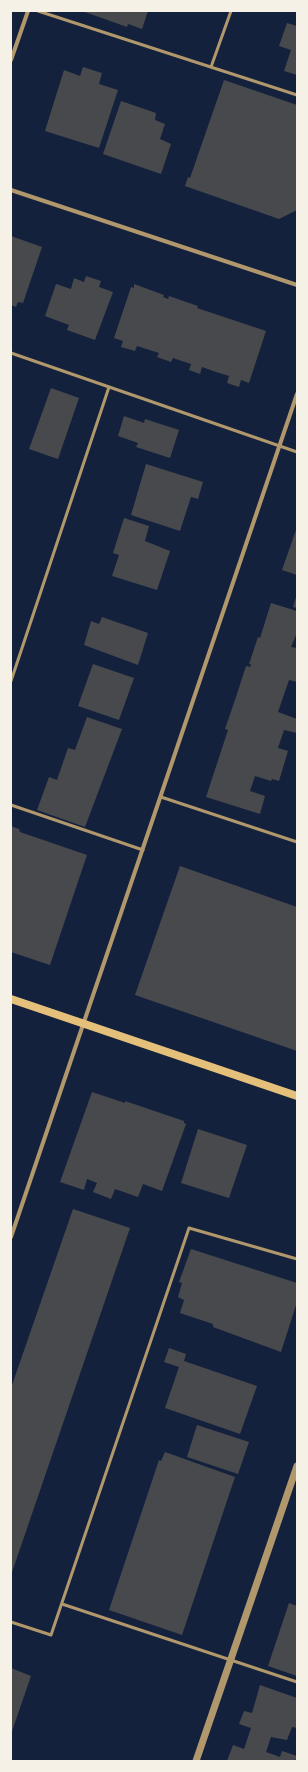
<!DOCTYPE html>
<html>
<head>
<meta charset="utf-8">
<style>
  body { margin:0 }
  #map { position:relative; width:308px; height:1772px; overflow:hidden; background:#14213d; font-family:"Public Sans",sans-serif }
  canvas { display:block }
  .frame { position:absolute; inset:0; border:12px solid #f6f1e7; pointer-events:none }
</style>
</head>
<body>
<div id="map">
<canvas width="308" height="1772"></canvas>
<div class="frame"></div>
</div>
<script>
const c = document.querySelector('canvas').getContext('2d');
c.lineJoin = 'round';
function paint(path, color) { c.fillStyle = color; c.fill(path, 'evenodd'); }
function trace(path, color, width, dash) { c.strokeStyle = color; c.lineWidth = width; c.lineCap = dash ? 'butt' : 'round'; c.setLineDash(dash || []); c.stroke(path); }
paint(new Path2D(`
  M82 11H148L142 29 128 24 127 27Z
  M287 23 297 26V75L284 71 291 50 279 46Z
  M83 67 102 73 99 84 118 90 99 148 45 131 64 70 80 76Z
  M224 80 297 105V210L279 219 185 186 188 177 190 178Z
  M121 101 156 113 155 120 165 124 160 139 171 144 161 174 103 154Z
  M11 236 42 247 23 303 18 302 16 307 11 305Z
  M86 276 101 281 99 287 113 292 95 340 67 330 69 325 45 316 56 284 71 289 74 278 84 282Z
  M134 284 164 295 163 297 168 299 169 296 198 306 197 308 266 331 249 383 241 380 239 387 227 383 229 376 216 372 202 367 200 374 189 370 191 364 173 358 171 362 157 357 159 353 137 346 135 351 121 347 123 341 114 338 131 287 134 288Z
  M51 388 79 398 58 459 29 449Z
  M124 416 144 423 145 419 179 430 170 458 136 447 138 443 118 436Z
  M146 464 203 482 198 499 191 497 180 531 131 515Z
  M124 518 149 526 145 541 170 551 157 590 112 576 119 555 113 553Z
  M297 527V575L282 570Z
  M297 594V608L293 607Z
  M271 603 297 611V635H296L291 647 297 648V682L289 680 278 712 297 719V733L284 730 278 748 288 751 279 781 272 779 271 781 255 776 250 791 265 796 260 814 206 797 228 730 225 729 236 697 246 666 250 667 251 664H249L258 637 260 638Z
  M102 617 148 633 138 665 84 645 91 621 99 624Z
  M93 664 134 678 119 720 78 706Z
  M87 717 122 729 85 827 37 810 49 777 57 780 68 748 75 750Z
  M11 826 19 829 20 832 87 855 50 965 11 952Z
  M180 866 297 907V1051L135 995Z
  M92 1092 125 1103V1101L184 1121V1123L186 1124 162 1191 143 1184 138 1197 115 1189 111 1199 93 1192 97 1183 87 1179 84 1190 60 1182Z
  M198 1129 247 1145 229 1198 181 1183Z
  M73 1209 130 1228 11 1575V1388Z
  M191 1249 297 1283V1302L281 1352 213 1327V1324L180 1313 184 1300 178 1297 182 1283 179 1282Z
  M169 1348 186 1354 184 1361 257 1386 240 1434 165 1408 179 1367 164 1362Z
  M197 1425 249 1442 238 1474 187 1457Z
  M165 1452 235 1477 182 1635 109 1610 159 1460 161 1461Z
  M289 1603 297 1606V1676L268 1666Z
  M11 1668 31 1676 11 1734Z
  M260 1685 297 1698V1728L292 1727 287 1740 271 1737 266 1752 280 1757 282 1751 297 1756 295 1761H227L233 1745 244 1749 251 1728 239 1724 244 1711 252 1713Z`), '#48494c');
trace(new Path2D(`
  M38 11 297 95
  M211 67 231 11
  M11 353 297 452
  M11 681 109 387
  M161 797 297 842
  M11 805 143 850
  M62 1604 297 1682
  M11 1622 51 1635 189 1228 297 1259`), '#b1986c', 3);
trace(new Path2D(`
  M11 60 28 11
  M11 190 297 285
  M11 1237 297 394`), '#b1986c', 4);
trace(new Path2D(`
  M196 1761 297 1466`), '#b1986c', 7);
trace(new Path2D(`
  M11 999 297 1096`), '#e5c07b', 8);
</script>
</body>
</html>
